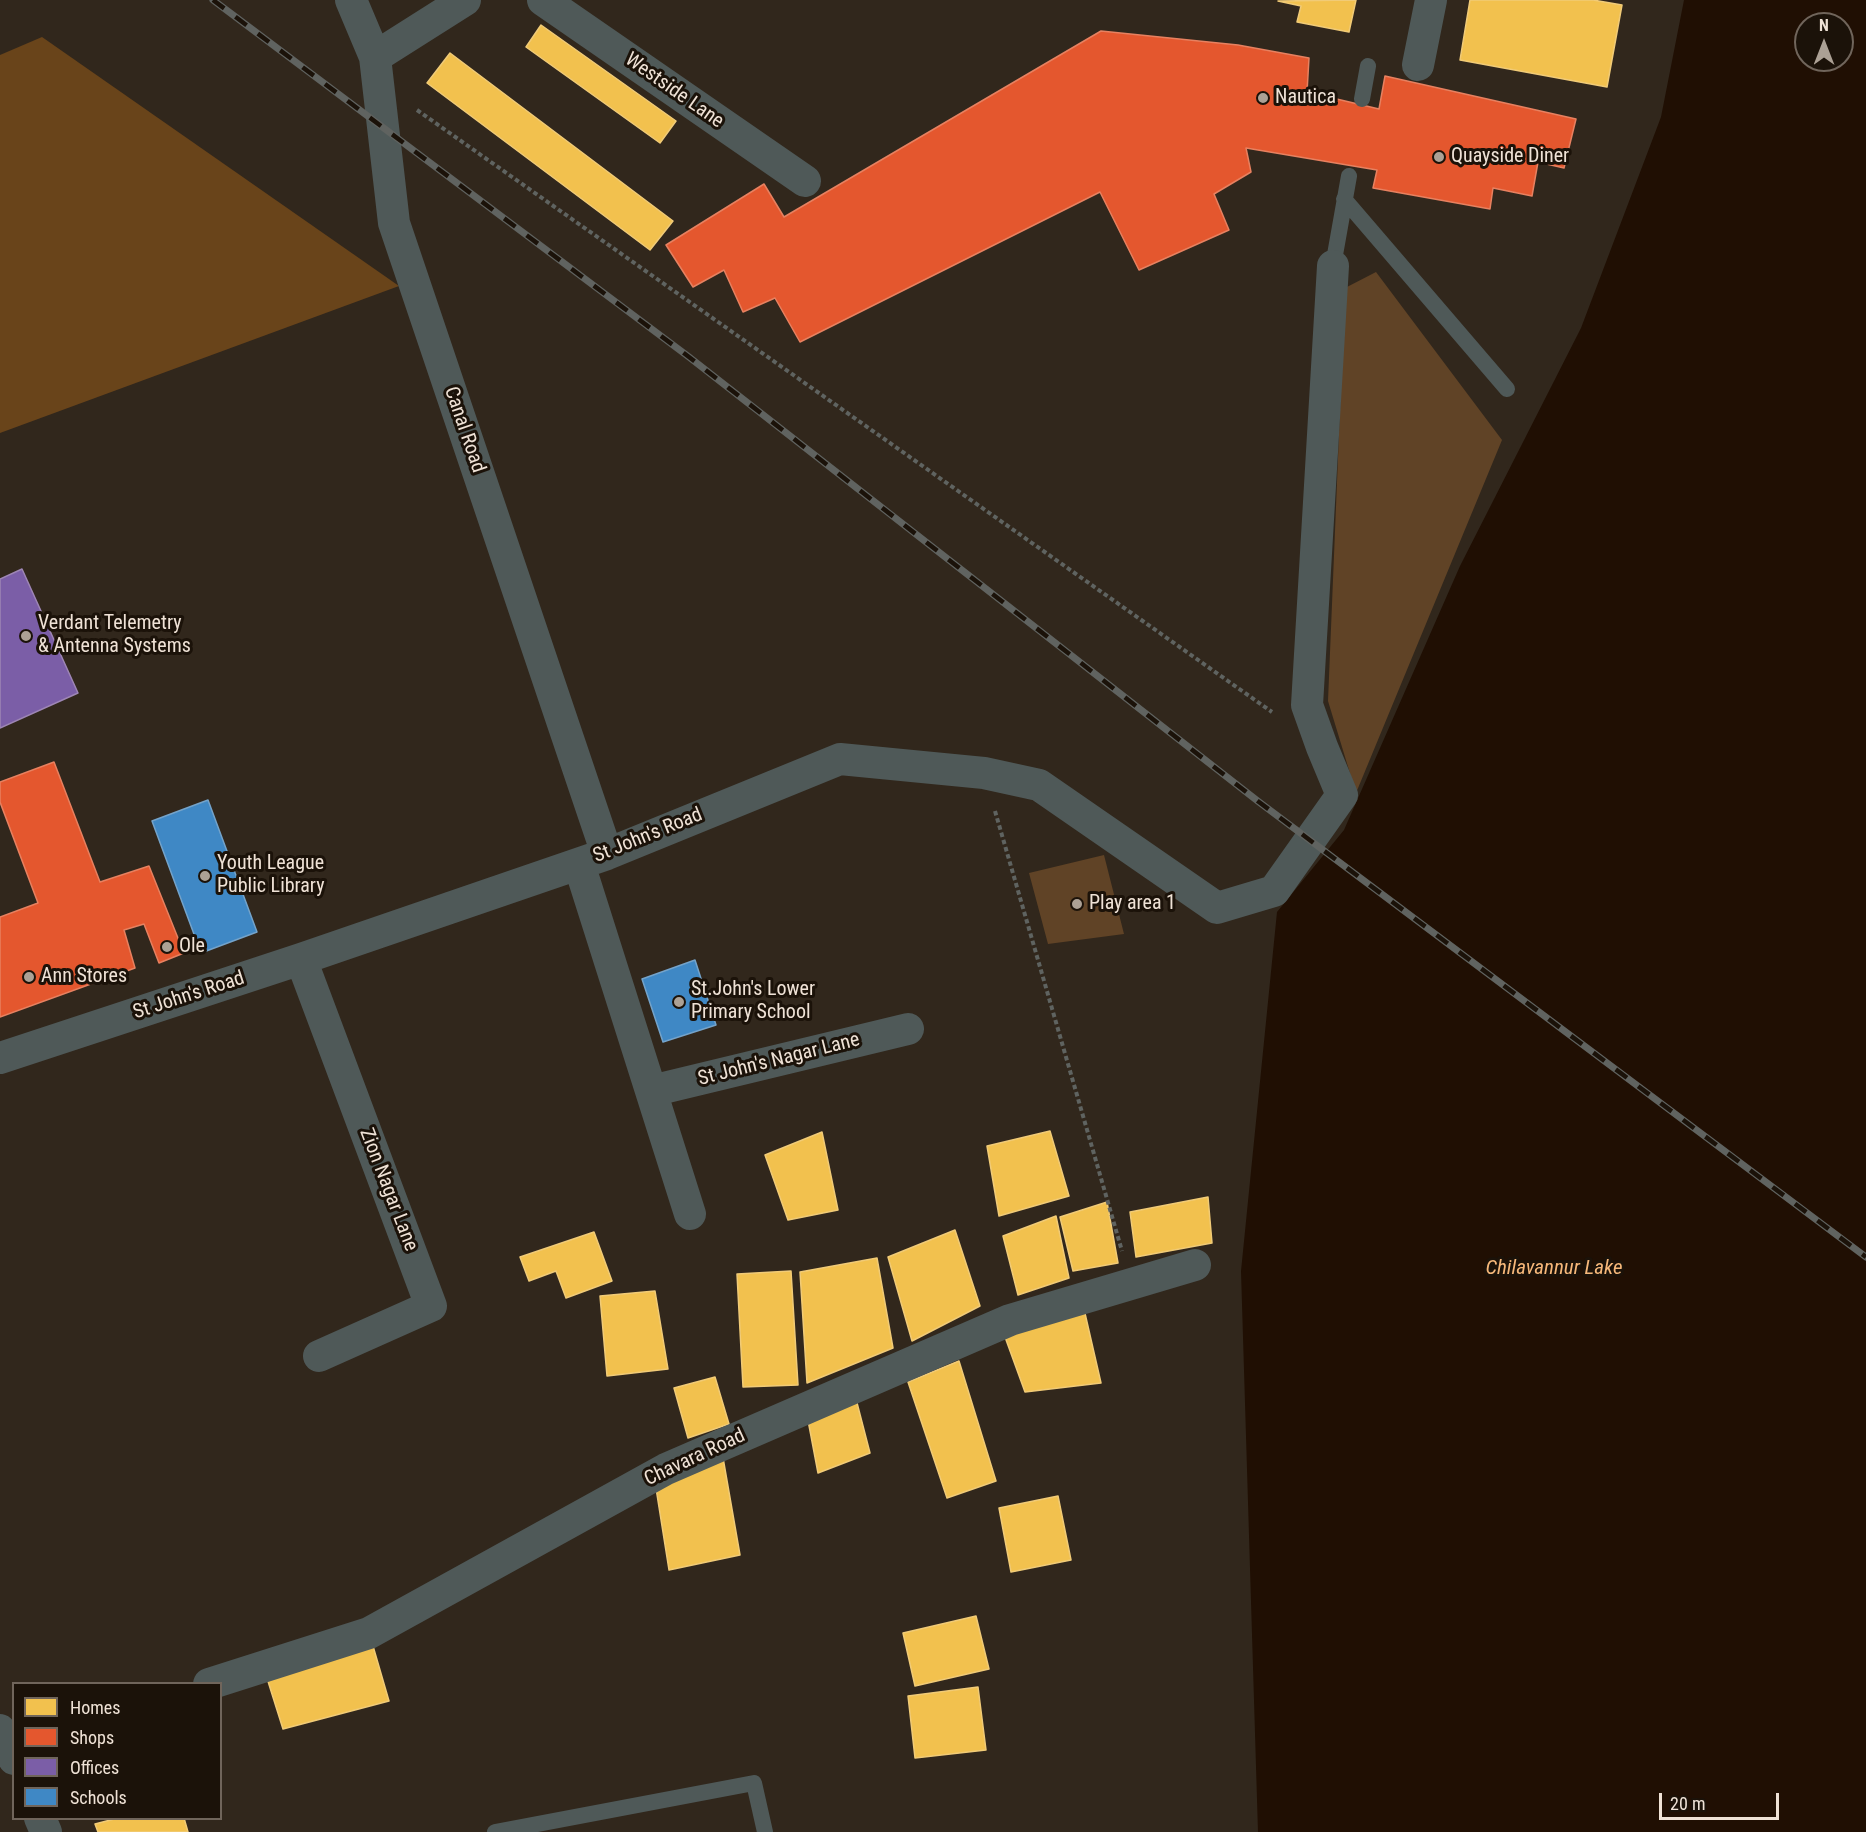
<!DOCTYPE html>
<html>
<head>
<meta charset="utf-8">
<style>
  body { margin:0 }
  #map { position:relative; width:1866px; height:1832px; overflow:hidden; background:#31271c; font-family:"Roboto Condensed",sans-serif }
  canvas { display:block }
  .legend { position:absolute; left:12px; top:1682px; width:210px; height:138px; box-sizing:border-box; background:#1b1209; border:2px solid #70655b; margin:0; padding:8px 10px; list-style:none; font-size:18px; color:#efe2d6 }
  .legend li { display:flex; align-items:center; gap:12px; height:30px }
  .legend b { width:30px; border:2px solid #70655b }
  .north { position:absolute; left:1794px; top:12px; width:60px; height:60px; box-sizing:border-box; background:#1b1209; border:2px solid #70655b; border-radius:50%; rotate:0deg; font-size:16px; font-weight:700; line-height:24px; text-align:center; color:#efe2d6 }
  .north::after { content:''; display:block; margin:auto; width:21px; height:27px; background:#aca195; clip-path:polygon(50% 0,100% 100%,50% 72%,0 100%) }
  .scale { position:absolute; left:1659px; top:1793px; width:120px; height:27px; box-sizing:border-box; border:3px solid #efe2d6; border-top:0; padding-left:8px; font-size:18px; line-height:21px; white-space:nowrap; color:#efe2d6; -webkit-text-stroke:4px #1b1209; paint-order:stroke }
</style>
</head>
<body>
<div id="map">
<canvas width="1866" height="1832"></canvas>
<ul class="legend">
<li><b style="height:16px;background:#f2c14e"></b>Homes</li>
<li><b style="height:16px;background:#e4572e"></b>Shops</li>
<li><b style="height:16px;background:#7b5ea7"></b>Offices</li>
<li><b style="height:16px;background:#3f88c5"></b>Schools</li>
</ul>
<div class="north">N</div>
<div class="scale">20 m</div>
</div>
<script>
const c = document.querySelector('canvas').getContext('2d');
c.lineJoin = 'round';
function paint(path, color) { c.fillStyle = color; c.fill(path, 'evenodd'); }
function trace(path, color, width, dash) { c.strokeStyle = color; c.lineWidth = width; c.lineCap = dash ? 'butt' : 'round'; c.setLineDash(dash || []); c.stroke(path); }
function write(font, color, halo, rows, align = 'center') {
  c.font = font + ' "Roboto Condensed",sans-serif'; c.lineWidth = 6; c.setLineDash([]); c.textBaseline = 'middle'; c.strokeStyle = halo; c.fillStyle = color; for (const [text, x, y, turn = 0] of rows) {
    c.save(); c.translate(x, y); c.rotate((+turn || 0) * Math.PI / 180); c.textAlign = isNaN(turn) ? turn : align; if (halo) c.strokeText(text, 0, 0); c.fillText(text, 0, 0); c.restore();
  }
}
paint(new Path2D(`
  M1376 272 1502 440 1356 793 1328 701 1345 288Z
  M1104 855 1124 934 1048 944 1029 873Z`), '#604326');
paint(new Path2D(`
  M42 37 399 286 0 433V55Z`), '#69441a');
paint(new Path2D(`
  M1684 0H1866V1832H1258L1241 1271 1277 912 1344 830 1460 566 1581 328 1661 117ZM1806 24H1842V60H1806Z`), '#200f03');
const homes = new Path2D(`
  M1356 0 1349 32 1297 22 1301 6 1278 1Z
  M1470 0H1593L1622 5 1607 87 1460 60Z
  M541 25 676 121 660 143 526 47Z
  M450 53 673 221 650 250 427 83Z
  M1050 1131 1069 1196 999 1216 987 1146Z
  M822 1132 838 1210 788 1220 765 1155Z
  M1208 1197 1212 1243 1136 1257 1130 1212Z
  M1107 1202 1118 1263 1073 1271 1060 1217Z
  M1056 1216 1069 1278 1018 1295 1003 1236Z
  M955 1230 980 1306 912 1341 888 1257Z
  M594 1232 612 1281 566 1298 556 1271 529 1281 520 1257Z
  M877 1258 893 1348 807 1383 800 1272Z
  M791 1271 798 1385 743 1387 737 1274Z
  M655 1291 668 1369 607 1376 600 1296Z
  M1084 1309 1101 1383 1025 1392 1005 1337Z
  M959 1361 996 1481 947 1498 908 1382Z
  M715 1377 729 1424 688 1438 674 1388Z
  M856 1399 870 1453 818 1473 807 1415Z
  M722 1452 740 1555 669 1570 655 1482Z
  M1058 1496 1071 1560 1011 1572 999 1508Z
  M976 1616 989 1669 915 1686 903 1633Z
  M373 1646 389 1701 283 1729 266 1675Z
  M978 1687 986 1750 915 1758 908 1696Z
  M118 1818H184L188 1832H98L95 1824Z`);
paint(homes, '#f2c14e');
trace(homes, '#f1cb77', 1.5);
const shops = new Path2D(`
  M1101 31 1238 45 1309 58 1307 92 1379 109 1385 76 1576 119 1564 168 1538 162 1532 196 1493 188 1490 209 1373 188 1377 170 1246 148 1251 172 1214 194 1229 230 1139 270 1100 192 800 342 775 298 743 312 724 270 693 287 666 245 764 184 784 217Z
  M54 762 100 882 149 866 184 953 159 963 144 924 124 930 135 968 0 1017V917L38 903 0 802V782Z`);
paint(shops, '#e4572e');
trace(shops, '#e78160', 1.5);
const offices = new Path2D(`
  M22 569 78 693 0 728V579Z`);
paint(offices, '#7b5ea7');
trace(offices, '#9e86b5', 1.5);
const schools = new Path2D(`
  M208 800 257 932 201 953 152 821Z
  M695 960 716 1025 663 1042 642 979Z`);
paint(schools, '#3f88c5');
trace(schools, '#74a3ca', 1.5);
trace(new Path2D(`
  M417 110 1272 712
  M995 811 1122 1251`), '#5f6360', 4, [4.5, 3]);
trace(new Path2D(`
  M1362 99 1368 66
  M1344 199 1507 389
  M1333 266 1349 176
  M495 1832 754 1783 765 1832`), '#4f5958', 16);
trace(new Path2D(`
  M351 0 375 57 394 223 607 854
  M543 0 805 181
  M375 57 465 0
  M1418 65 1431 0
  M579 864 690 1214
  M301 959 431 1306 319 1356
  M0 1058 301 959 607 854 840 759 984 773 1039 785 1217 908 1274 891 1342 795 1322 747 1307 705 1333 266
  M651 1091 908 1029
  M209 1684 369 1633 666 1469 1010 1320 1195 1265
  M0 1730 14 1759
  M40 1818 46 1832`), '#4f5958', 32);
const rail = new Path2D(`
  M213 0 689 357 1259 802 1866 1257`);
trace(rail, '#606360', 7);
trace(rail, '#1b1209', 4.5, [14]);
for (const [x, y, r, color] of [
  [1263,98,6,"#aca195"],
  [1439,157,6,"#aca195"],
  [26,636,6,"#aca195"],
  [205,876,6,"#aca195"],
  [1077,904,6,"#aca195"],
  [167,947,6,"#aca195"],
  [29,977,6,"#aca195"],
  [679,1002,6,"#aca195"]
]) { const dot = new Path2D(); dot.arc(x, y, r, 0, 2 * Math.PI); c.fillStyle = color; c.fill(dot); trace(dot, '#1b1209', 2); }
write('20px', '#efe2d6', '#1b1209', [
  ["Westside Lane",674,91,35],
  ["Canal Road",464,430,71],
  ["St John's Road",648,836,-22],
  ["St John's Road",189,996,-18],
  ["St John's Nagar Lane",779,1060,-14],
  ["Zion Nagar Lane",388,1190,69],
  ["Chavara Road",695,1458,-25]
]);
write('20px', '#efe2d6', '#1b1209', [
  ["Nautica",1275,98],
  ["Quayside Diner",1451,157],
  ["Verdant Telemetry",38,624],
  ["& Antenna Systems",38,647],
  ["Youth League",217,864],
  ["Public Library",217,887],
  ["Play area 1",1089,904],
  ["Ole",179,947],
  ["Ann Stores",41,977],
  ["St.John's Lower",691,990],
  ["Primary School",691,1013]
], 'left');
write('italic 21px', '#f6b87a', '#1b1209', [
  ["Chilavannur Lake",1554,1269]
]);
</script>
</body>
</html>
